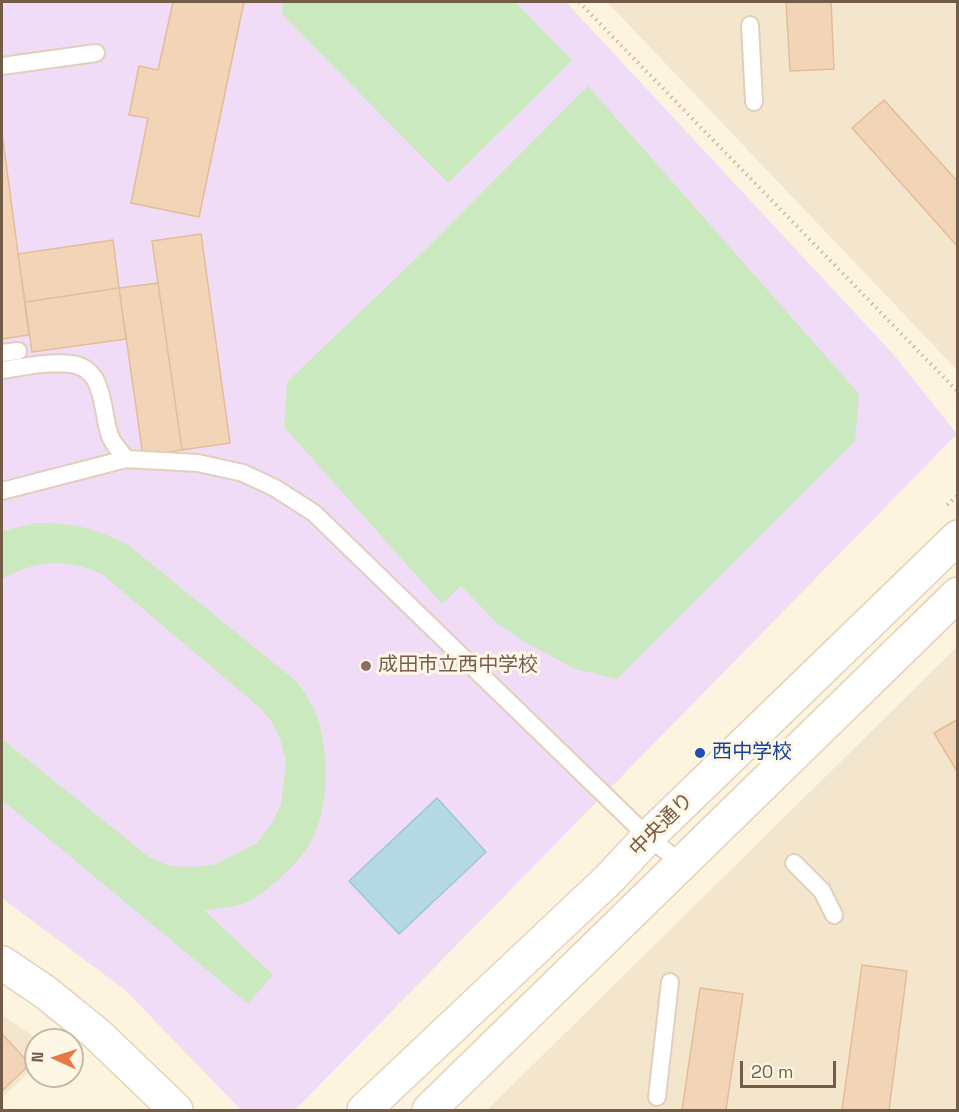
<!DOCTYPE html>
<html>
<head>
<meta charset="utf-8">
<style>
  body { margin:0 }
  #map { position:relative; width:959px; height:1112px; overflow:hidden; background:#fcf4df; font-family:"Space Grotesk",sans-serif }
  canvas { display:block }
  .frame { position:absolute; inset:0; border:3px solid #725b47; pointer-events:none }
  .north { position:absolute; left:24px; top:1028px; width:60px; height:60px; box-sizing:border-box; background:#fff7e5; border:2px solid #c7b9a6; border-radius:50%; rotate:273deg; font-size:16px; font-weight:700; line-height:24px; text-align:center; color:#725b47 }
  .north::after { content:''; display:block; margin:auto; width:21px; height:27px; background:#e87742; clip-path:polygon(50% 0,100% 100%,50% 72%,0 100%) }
  .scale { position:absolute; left:740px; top:1061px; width:96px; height:27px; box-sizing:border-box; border:3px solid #725b47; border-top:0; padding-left:8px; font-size:18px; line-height:21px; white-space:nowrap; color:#725b47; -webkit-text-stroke:4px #fff7e5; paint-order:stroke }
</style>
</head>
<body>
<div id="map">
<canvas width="959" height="1112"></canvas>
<div class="frame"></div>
<div class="north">N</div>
<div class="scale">20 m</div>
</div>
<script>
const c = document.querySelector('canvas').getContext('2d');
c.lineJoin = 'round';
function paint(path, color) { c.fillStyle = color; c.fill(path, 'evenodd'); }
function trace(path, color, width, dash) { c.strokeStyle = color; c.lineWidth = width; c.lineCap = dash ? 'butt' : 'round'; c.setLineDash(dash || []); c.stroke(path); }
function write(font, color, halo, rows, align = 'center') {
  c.font = font + ' "Space Grotesk","Noto Sans JP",sans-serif'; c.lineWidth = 6; c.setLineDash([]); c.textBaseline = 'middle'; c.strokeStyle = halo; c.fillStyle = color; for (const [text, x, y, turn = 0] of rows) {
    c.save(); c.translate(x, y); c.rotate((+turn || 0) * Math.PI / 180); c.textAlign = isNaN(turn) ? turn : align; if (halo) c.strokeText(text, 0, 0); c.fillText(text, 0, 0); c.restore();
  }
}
paint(new Path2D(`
  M607 2H957V370Z
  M957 647V1110H487Z
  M2 1015 39 1040H36V1065L2 1098Z`), '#f4e6cd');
paint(new Path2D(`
  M2 2H566L894 355 957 434 295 1110H241L125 990 2 898Z`), '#f1dcf8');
paint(new Path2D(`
  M283 2H515L572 60 448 183 282 14Z
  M588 86 859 394 855 441 617 679 575 669 525 642 498 624 461 586 442 604 284 427 287 382 424 251Z
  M35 523C73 522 93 528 127 544L297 682C306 695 315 708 319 723 329 761 330 814 307 848 299 860 289 870 279 879 269 887 260 896 249 901 235 908 219 908 204 910L273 975 248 1004 2 800V739L149 857 169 866 193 867 216 864 257 843 271 824 281 805 286 761 280 739 272 722 260 708 102 574C66 558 36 560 2 579V531Z`), '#cbe9be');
const water = new Path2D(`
  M437 798 486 852 399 934 349 881Z`);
paint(water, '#b4d9e5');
trace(water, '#9ac8d7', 1.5);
const building = new Path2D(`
  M173 2H244L199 217 131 203 148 118 129 115 139 66 158 70Z
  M786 2H831L834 69 790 71Z
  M884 100 958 182V247L852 128Z
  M2 133 29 335 2 339Z
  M201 234 230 443 182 450 152 241Z
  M113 240 119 288 25 302 18 254Z
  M158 283 182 450 143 456 119 288Z
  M119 288 126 339 32 352 25 302Z
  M958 719V773L934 733Z
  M862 965 907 971 889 1110H842Z
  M700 988 743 994 726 1110H682Z
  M3 1035 30 1064 2 1091V1037Z`);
paint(building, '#f2d4b6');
trace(building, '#e4bc97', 1.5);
const lane = new Path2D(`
  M750 25 754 102
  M2 66 96 53
  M2 353 18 351
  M2 370C24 367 49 361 71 364 106 368 101 411 110 436 113 444 121 452 126 459
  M2 491 126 459 198 463 243 473 275 488 314 513 648 837 681 863
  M794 863 822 891 834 915
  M657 1097 670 982`);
const secondary = new Path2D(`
  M2 963 45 992 97 1034 176 1110
  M364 1110 609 879 648 837 958 537
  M429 1110 958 594`);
trace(lane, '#e0d0bb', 20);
trace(secondary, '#e5d2b9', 36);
trace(new Path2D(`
  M579 2 958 392
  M947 505 958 495`), '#d6b79a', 4, [1.5, 4.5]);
trace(lane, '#fff', 16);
trace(secondary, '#fff', 33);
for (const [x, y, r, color] of [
  [366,666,6,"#8d6e63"],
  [700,753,6,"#1a4fb4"]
]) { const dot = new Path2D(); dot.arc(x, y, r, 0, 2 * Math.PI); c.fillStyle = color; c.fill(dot); trace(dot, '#fff7e5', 2); }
write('20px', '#785e54', '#fff7e5', [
  ["成田市立西中学校",378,666]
], 'left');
write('20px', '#164399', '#fff7e5', [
  ["西中学校",712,753]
], 'left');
write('20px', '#725b47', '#fff7e5', [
  ["中央通り",662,825,-45]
]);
</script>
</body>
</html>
